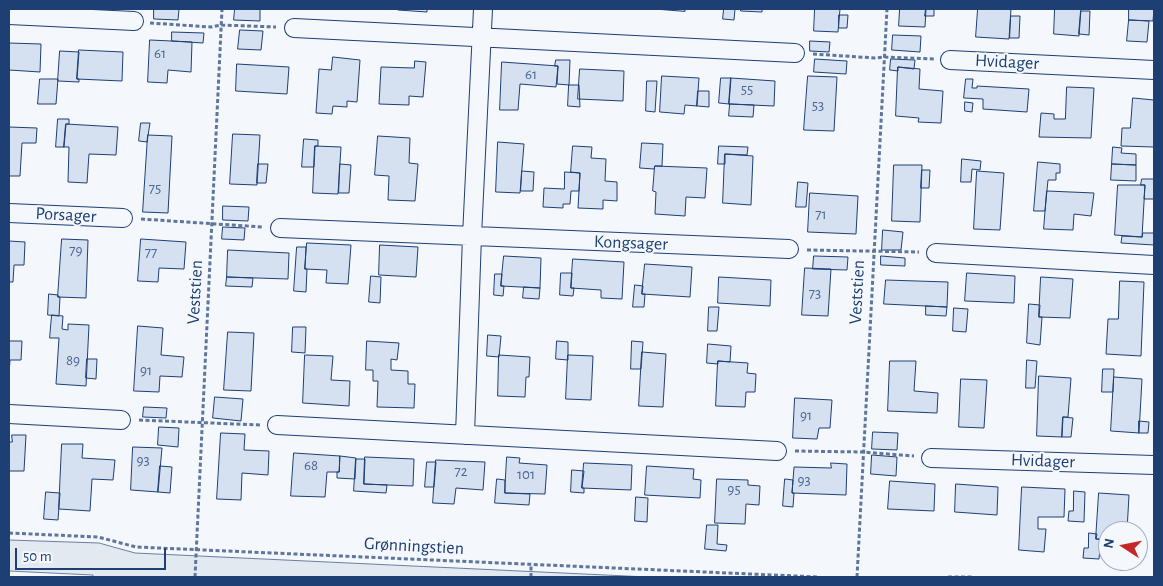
<!DOCTYPE html>
<html>
<head>
<meta charset="utf-8">
<style>
  body { margin:0 }
  #map { position:relative; width:1163px; height:586px; overflow:hidden; background:#f4f7fb; font-family:"Alegreya Sans",sans-serif }
  canvas { display:block }
  .frame { position:absolute; inset:0; border:10px solid #1d3f73; pointer-events:none }
  .north { position:absolute; left:1098px; top:521px; width:50px; height:50px; box-sizing:border-box; background:#f4f7fb; border:1px solid #9eadc5; border-radius:50%; rotate:281deg; font-size:14px; font-weight:700; line-height:20px; text-align:center; color:#1d3f73 }
  .north::after { content:''; display:block; margin:auto; width:18px; height:22px; background:#c62828; clip-path:polygon(50% 0,100% 100%,50% 72%,0 100%) }
  .scale { position:absolute; left:15px; top:548px; width:151px; height:22px; box-sizing:border-box; border:2px solid #1d3f73; border-top:0; padding-left:6px; font-size:15px; line-height:18px; white-space:nowrap; color:#1d3f73; -webkit-text-stroke:4px #f4f7fb; paint-order:stroke }
</style>
</head>
<body>
<div id="map">
<canvas width="1163" height="586"></canvas>
<div class="frame"></div>
<div class="north">N</div>
<div class="scale">50 m</div>
</div>
<script>
const c = document.querySelector('canvas').getContext('2d');
c.lineJoin = 'round';
function paint(path, color) { c.fillStyle = color; c.fill(path, 'evenodd'); }
function trace(path, color, width, dash) { c.strokeStyle = color; c.lineWidth = width; c.lineCap = dash ? 'butt' : 'round'; c.setLineDash(dash || []); c.stroke(path); }
function write(font, color, halo, rows, align = 'center') {
  c.font = font + ' "Alegreya Sans",sans-serif'; c.lineWidth = 4; c.setLineDash([]); c.textBaseline = 'middle'; c.strokeStyle = halo; c.fillStyle = color; for (const [text, x, y, turn = 0] of rows) {
    c.save(); c.translate(x, y); c.rotate((+turn || 0) * Math.PI / 180); c.textAlign = isNaN(turn) ? turn : align; if (halo) c.strokeText(text, 0, 0); c.fillText(text, 0, 0); c.restore();
  }
}
const green = new Path2D(`
  M9 540 99 543 135 553 648 577H93V575L9 571Z`);
paint(green, '#e3e9f0');
trace(green, '#687fa3', 1);
const building = new Path2D(`
  M154 9H179L178 20 154 19Z
  M235 9H260V21L234 20Z
  M398 9H427V12L398 10Z
  M655 9H685V11Z
  M724 9H735L734 20 723 19Z
  M741 9H762V12L741 11Z
  M815 9H840L838 32 814 31Z
  M900 9H926L925 27 899 26Z
  M926 9H934V16H925Z
  M978 9H1011L1009 39 976 37Z
  M1055 9H1081L1079 36 1054 34Z
  M1129 9H1154L1153 21 1129 20Z
  M1081 11H1090L1089 35 1079 34Z
  M839 15H848L847 28H839Z
  M1011 16H1020L1019 38H1010Z
  M1129 20 1149 21 1147 42 1127 41Z
  M240 30 263 31 261 50 238 49Z
  M172 32 204 33 203 43 172 41Z
  M893 35 921 36 920 52 892 50Z
  M150 40 192 42 191 72 168 70 167 83 148 82Z
  M810 41 830 42 829 52 810 51Z
  M9 43 41 44 40 72 9 70Z
  M79 50 123 52 122 81 77 79Z
  M60 51 79 52 77 79H79V82L58 81Z
  M333 57 360 60 357 102 347 101V107L333 106 332 114 316 113 319 69 331 70Z
  M815 59 847 61 846 74 814 72Z
  M891 59 915 60 914 69 898 67V71L890 70Z
  M556 60H570L569 85 557 84 558 66H555Z
  M415 61 426 62 423 97 409 96V105L379 104 381 67 414 68Z
  M502 62 558 66 556 87 520 84 518 110H500Z
  M237 64 289 67 287 94 236 91Z
  M898 67 920 69 919 89 943 91 941 123 918 122 919 118 896 116Z
  M580 69 624 71 623 101 578 99Z
  M662 76 699 78 697 106 685 105 684 114 660 112Z
  M808 76 837 77 834 131 804 130Z
  M721 78H731L729 104 719 103Z
  M731 78 775 81 774 106 729 104Z
  M40 79H58L56 104H38Z
  M966 79H973L972 88H977V86L1029 89 1027 112 983 109V99L964 98Z
  M647 81H657L655 112 646 111Z
  M569 85H579L580 107 568 106Z
  M1067 87 1094 88 1091 138 1039 137 1041 113 1054 114V119H1065Z
  M698 91H709V107L697 106Z
  M1133 98 1154 100V147L1121 146 1122 128H1130Z
  M965 102 973 103 972 112 965 111Z
  M730 104 754 105 753 117 729 116Z
  M58 119H69V124H66L64 147H56Z
  M141 123H150L147 142 139 141Z
  M66 124 118 127 116 155 89 154 87 183 68 182 69 147H64Z
  M9 127 37 128 36 143H22L20 176H9Z
  M233 134 260 135 257 185 230 184Z
  M148 135 172 136 168 213 143 212Z
  M378 136 410 138 409 163 418 164 415 201 388 200 389 176 375 175Z
  M304 139 318 140V146H315L314 167H302Z
  M498 142 524 144 520 193 496 192Z
  M642 143 663 144 662 166H655L654 169 640 168Z
  M315 146 341 147 338 194 313 193Z
  M573 146 592 147 591 158 606 159 605 181 617 182V201L603 200V209L578 208 580 173 571 172Z
  M719 146 748 147 747 155 725 154V164H718Z
  M1113 147 1122 148 1121 153 1136 154V165L1112 164Z
  M725 154 753 156 751 205 723 203Z
  M962 159 981 161 980 170 972 169 971 182H961Z
  M1038 162 1060 164V173H1056V180H1048L1045 211H1034Z
  M258 164H268L266 183H257Z
  M340 164 351 165 349 193H339Z
  M1112 164 1136 165V181L1111 180Z
  M894 165H922L920 222 892 221Z
  M655 166 707 168 705 198 686 197 685 216 655 214 656 192 653 191Z
  M922 170H930L929 188H921Z
  M522 171 534 172 533 191H521Z
  M977 171 1004 173 1000 230 974 229Z
  M565 172 580 173 579 191H571L570 204H563V208L543 207 544 188 564 189Z
  M1142 179H1154V199H1144L1145 185H1141Z
  M798 182 808 183 806 207H796Z
  M1118 185H1145L1142 237 1115 235Z
  M1047 191 1094 193 1091 216 1074 214 1073 230 1044 229Z
  M810 193 858 196 856 234 808 232Z
  M223 206 249 207 248 221 223 220Z
  M223 227 245 228 244 240 222 239Z
  M883 230 903 232 901 250H882Z
  M1143 233H1154V245L1121 243 1122 236 1142 237Z
  M62 239 88 240 86 298 58 297Z
  M141 239 186 242 184 269 159 268 158 282 138 281Z
  M9 241 25 242 24 265H14L13 282H9Z
  M307 243 351 245 348 284 326 283 327 270 305 269Z
  M380 245 418 247 416 277 379 275Z
  M297 247H306L305 269H307L306 292 294 291Z
  M228 250 289 253 288 279 227 277Z
  M504 256 541 258 540 288 501 286Z
  M814 256 848 257 847 270 813 269Z
  M881 256 905 258V266L881 265Z
  M573 259 624 262 622 299 601 298V290L571 288Z
  M645 264 692 267 690 297 642 294Z
  M805 268 831 269 828 316 802 315Z
  M561 273H572L571 288H574L573 296 560 295Z
  M967 273 1015 276 1014 303 965 301Z
  M495 274H502L501 286H504L503 296 494 295Z
  M371 276 381 277 380 303 369 302Z
  M227 277 253 278 252 287 226 286Z
  M719 277 771 280 770 306 718 303Z
  M1041 277 1073 279 1070 318 1039 317Z
  M886 280 948 282 947 307 884 304Z
  M1120 281 1144 282 1141 356 1106 354 1108 319H1118Z
  M635 285 643 286 642 294H645L644 307H633Z
  M524 287 540 288 539 299 523 298Z
  M49 294 58 295V297H60L59 316 48 315Z
  M1029 304 1040 305 1039 317H1042L1040 345 1027 343Z
  M926 306 947 307 946 316 926 315Z
  M709 307H719L717 331H708Z
  M954 308 968 309 966 332 953 331Z
  M52 315 63 316 62 329 68 330V324L89 325 86 386 56 384 59 338H50Z
  M138 326 163 328 161 355 184 357 182 377 160 376 159 392 134 391Z
  M293 327H306L305 353 292 352Z
  M228 332 254 333 251 391 224 390Z
  M488 335 501 336 499 357 487 356Z
  M9 341H22L21 360H10L9 375Z
  M367 341 399 343 397 360 391 359V370L408 371V384H415L414 408 377 407 378 381H373V370H366Z
  M557 341 568 342V360L556 359Z
  M632 341 643 342 641 369H631Z
  M708 344 731 346 730 362 718 361V364L707 363Z
  M642 352 666 354 663 407 639 406Z
  M305 355 333 356 331 380 350 381 349 406 303 403Z
  M499 355 530 357 529 377H526L525 397 498 396Z
  M568 355 593 356 591 400 566 399Z
  M87 359H97L96 379 86 378Z
  M1027 360 1037 361 1035 388H1026Z
  M718 361 748 363 747 373 756 374 755 392H746L745 407 716 406Z
  M890 361H916L914 391 938 393 937 413 888 411Z
  M1103 369H1114L1113 392H1102Z
  M1039 376 1071 378 1068 417H1063L1062 437 1037 436Z
  M1114 377 1142 379 1139 433 1111 431Z
  M961 379 987 380 984 428 959 427Z
  M215 397 243 399 241 421 213 418Z
  M795 398 832 400 830 428H819L817 439 793 438Z
  M144 407 167 408 166 418 143 417Z
  M1063 417 1073 418 1071 437H1062Z
  M1139 421 1149 422 1148 433H1139Z
  M159 427 179 428 178 447 158 445Z
  M873 432 898 433 897 450 872 449Z
  M221 433 245 434 244 450 269 451 268 475 242 473 241 500 217 499Z
  M12 435H26L24 471H9V442H12Z
  M62 444H83L82 458 115 460 113 480 92 479 90 511 59 509Z
  M133 447 162 448 158 492 131 490Z
  M294 453 340 456 339 472H327L325 497 291 496Z
  M872 455 897 457 896 476 871 474Z
  M340 456 356 458 355 479 337 478V472H339Z
  M365 457 414 459 413 486 364 484Z
  M507 457 520 458 519 463 547 465 545 494 505 493Z
  M356 459H365L364 484 387 485 386 493 354 491Z
  M436 460 485 462 483 490 456 488 454 504 433 503Z
  M427 462H436L434 487H425Z
  M584 463 632 465 631 490 582 488Z
  M831 463 847 464 846 495 792 493 794 467 831 468Z
  M160 466 172 467 170 493 158 492Z
  M647 466 694 469 693 479 701 480 700 498 645 495Z
  M572 470 584 471 582 488H584V493L571 492Z
  M497 479 505 480V493L530 494 529 505 495 503Z
  M717 479 748 480V485L760 486 759 505 746 504 745 524 715 523Z
  M785 479 793 480 792 493H794L793 507 783 506Z
  M890 481 935 484 934 511 888 509Z
  M956 484 998 487 997 515 955 512Z
  M1022 487 1065 489 1064 517H1038V529H1046L1044 552 1019 550Z
  M1074 491 1085 492 1084 522 1068 521 1069 511H1073Z
  M46 492 60 493 58 520 44 519Z
  M1099 493 1129 495 1127 531H1108V540L1096 539Z
  M636 497 648 498 647 522 635 521Z
  M707 525H718L717 544 727 545 726 551 705 549Z
  M1089 533 1097 534 1096 539H1101L1099 559 1083 558 1084 548H1088Z`);
paint(building, '#d5e0f0');
trace(building, '#1d3f73', 1);
const minor = new Path2D(`
  M9 15 134 21
  M294 28 795 53
  M950 60 1154 70
  M9 213 123 218
  M280 228 789 249
  M936 253 1154 265
  M9 414 121 420
  M277 425 777 451
  M465 435 472 236 483 9
  M931 458 1154 465`);
trace(minor, '#1d3f73', 20);
trace(new Path2D(`
  M150 23 211 27 221 25 276 27
  M813 54 875 58 885 57 934 59
  M141 219 262 227
  M807 250 919 252
  M139 420 260 425
  M795 451 862 452 914 456
  M9 533 98 537 136 547 819 577
  M195 577 222 9
  M531 577V565
  M857 577 887 9
  M948 577H974`), '#5e769c', 3, [4, 2.5]);
trace(minor, '#f4f7fb', 18);
write('15px', '#4b6792', null, [
  ["61",160,53],
  ["61",531,74],
  ["55",747,89],
  ["53",818,105],
  ["75",155,188],
  ["71",821,214],
  ["79",76,250],
  ["77",151,252],
  ["73",815,293],
  ["89",73,360],
  ["91",146,370],
  ["91",806,415],
  ["93",143,460],
  ["68",311,465],
  ["72",461,471],
  ["101",526,474],
  ["93",804,480],
  ["95",734,489]
]);
write('18px', '#1d3f73', '#f4f7fb', [
  ["Hvidager",1007,62,3],
  ["Porsager",66,215,3],
  ["Kongsager",631,243,2],
  ["Veststien",195,292,-87],
  ["Veststien",857,292,-87],
  ["Hvidager",1043,461,2],
  ["Grønningstien",414,546,3]
]);
</script>
</body>
</html>
